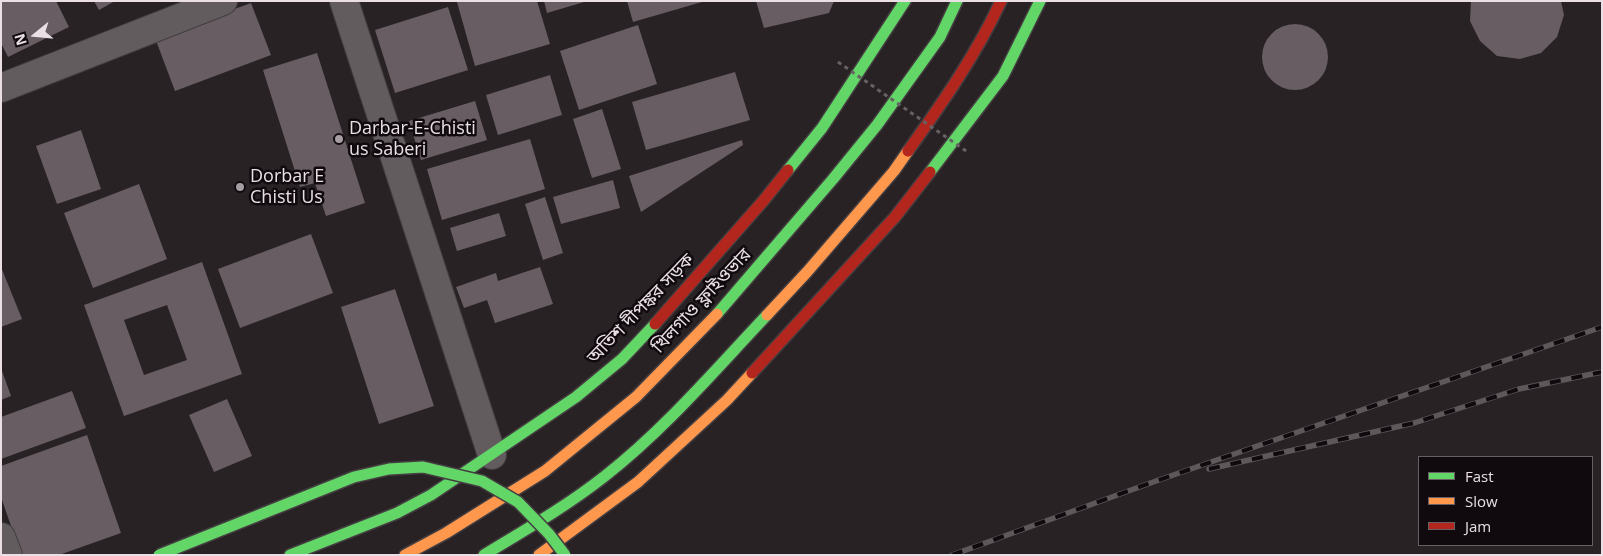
<!DOCTYPE html>
<html>
<head>
<meta charset="utf-8">
<style>
  body { margin:0 }
  #map { position:relative; width:1603px; height:556px; overflow:hidden; background:#282225; font-family:"Open Sans",sans-serif }
  canvas { display:block }
  .frame { position:absolute; inset:0; border:2px solid #e9dfe5; pointer-events:none }
  .legend { position:absolute; left:1418px; top:456px; width:175px; height:90px; box-sizing:border-box; background:#100a0e; border:1px solid #675f64; margin:0; padding:6px 9px; list-style:none; font-size:15px; color:#e9dfe5 }
  .legend li { display:flex; align-items:center; gap:10px; height:25px }
  .legend b { width:25px; border:1px solid #675f64 }
  .north { position:absolute; left:10px; top:10px; width:50px; height:50px; -webkit-text-stroke:4px #100a0e; paint-order:stroke; rotate:253deg; font-size:14px; font-weight:700; line-height:20px; text-align:center; color:#e9dfe5 }
  .north::after { content:''; display:block; margin:auto; width:18px; height:22px; background:#e9dfe5; clip-path:polygon(50% 0,100% 100%,50% 72%,0 100%) }
</style>
</head>
<body>
<div id="map">
<canvas width="1603" height="556"></canvas>
<div class="frame"></div>
<ul class="legend">
<li><b style="height:6px;background:#63d668"></b>Fast</li>
<li><b style="height:6px;background:#ff974d"></b>Slow</li>
<li><b style="height:6px;background:#b3261e"></b>Jam</li>
</ul>
<div class="north">N</div>
</div>
<script>
const c = document.querySelector('canvas').getContext('2d');
c.lineJoin = 'round';
function paint(path, color) { c.fillStyle = color; c.fill(path, 'evenodd'); }
function trace(path, color, width, dash) { c.strokeStyle = color; c.lineWidth = width; c.lineCap = dash ? 'butt' : 'round'; c.setLineDash(dash || []); c.stroke(path); }
function write(font, color, halo, rows, align = 'center') {
  c.font = font + ' "Open Sans","Noto Sans Bengali",sans-serif'; c.lineWidth = 5; c.setLineDash([]); c.textBaseline = 'middle'; c.strokeStyle = halo; c.fillStyle = color; for (const [text, x, y, turn = 0] of rows) {
    c.save(); c.translate(x, y); c.rotate((+turn || 0) * Math.PI / 180); c.textAlign = isNaN(turn) ? turn : align; if (halo) c.strokeText(text, 0, 0); c.fillText(text, 0, 0); c.restore();
  }
}
paint(new Path2D(`
  M1 1H56L69 27 8 57 1 43Z
  M94 1H115L99 10Z
  M537 1 550 44 475 66 457 2Z
  M544 1H584V2L547 13Z
  M627 1H702V2L633 22Z
  M756 1H834L829 13 764 28Z
  M1471 1H1561L1564 15 1557 37 1541 53 1520 59 1497 56 1480 41 1470 21Z
  M251 3 271 55 175 91 155 38Z
  M448 7 468 70 395 93 375 30Z
  M1262 57a33 33 0 1 1 66 0a33 33 0 1 1-66 0Z
  M638 25 657 84 579 110 560 51Z
  M317 53 365 203 326 216 315 183 300 187 263 70Z
  M735 72 750 120 646 150 632 102Z
  M550 75 562 115 498 135 486 95Z
  M475 101 487 140 421 160 409 121Z
  M602 109 621 169 592 178 573 119Z
  M81 130 101 189 57 204 36 146Z
  M530 139 545 189 442 220 427 169Z
  M742 140 743 145 641 212 629 176Z
  M613 180 620 208 561 224 553 197Z
  M139 184 167 259 93 288 64 213Z
  M545 197 563 253 543 260 525 204Z
  M499 213 506 236 457 251 450 228Z
  M311 234 333 293 240 328 218 269Z
  M202 262 242 374 124 416 84 305ZM167 305 187 360 144 375 124 320Z
  M1 267 22 319 1 327Z
  M540 267 553 304 495 323 487 300 464 308 456 287 496 273 498 281Z
  M395 289 434 406 379 424 341 307Z
  M1 368 11 396 1 400Z
  M72 391 86 428 1 459V417Z
  M227 399 252 456 214 472 189 415Z
  M87 435 121 533 59 555H21L1 497V466Z`), '#675d63');
const street = new Path2D(`
  M344 1 492 455
  M1 88 223 1
  M1 537 8 555`);
const fast = new Path2D(`
  M788 170 822 128 905 1
  M930 172 1003 76 1040 1
  M717 314 833 179 877 125 940 37 957 1
  M290 555 397 513 431 495 576 397 622 359 655 324
  M484 555C525 530 567 506 605 476 665 429 715 370 767 315`);
const slow = new Path2D(`
  M767 315 807 272 894 171 908 151
  M405 555 446 533 545 471 636 397 717 314
  M539 555 638 482 727 400 752 373`);
const jam = new Path2D(`
  M908 151C943 102 976 55 1001 1
  M655 324 764 200 788 170
  M752 373 895 217 930 172`);
trace(street, '#443e41', 30);
trace(fast, '#443e41', 14);
trace(slow, '#443e41', 14);
trace(jam, '#443e41', 14);
trace(street, '#625c5f', 28);
trace(fast, '#63d668', 11);
trace(slow, '#ff974d', 11);
trace(jam, '#b3261e', 11);
const rail = new Path2D(`
  M1209 469 1414 423 1519 389 1602 372
  M952 555 1156 481 1602 327`);
trace(rail, '#5e585b', 5.5);
trace(rail, '#100a0e', 4, [11]);
const fastBridge = new Path2D(`
  M159 555 354 477 389 469 423 467 482 481 518 502 549 534 565 555`);
trace(fastBridge, '#443e41', 14, []);
trace(new Path2D(`
  M838 62 969 153`), '#666264', 3, [4, 4]);
trace(fastBridge, '#63d668', 11);
for (const [x, y, r, color] of [
  [339,139,5,"#a59da2"],
  [240,187,5,"#a59da2"]
]) { const dot = new Path2D(); dot.arc(x, y, r, 0, 2 * Math.PI); c.fillStyle = color; c.fill(dot); trace(dot, '#100a0e', 2); }
write('18px', '#e9dfe5', '#100a0e', [
  ["Darbar-E-Chisti",349,129],
  ["us Saberi",349,150],
  ["Dorbar E",250,177],
  ["Chisti Us",250,198]
], 'left');
write('18px', '#e9dfe5', '#100a0e', [
  ["খিলগাও ফ্লাইওভার",702,301,-47],
  ["অতিশ দীপঙ্কর সড়ক",641,309,-46]
]);
</script>
</body>
</html>
